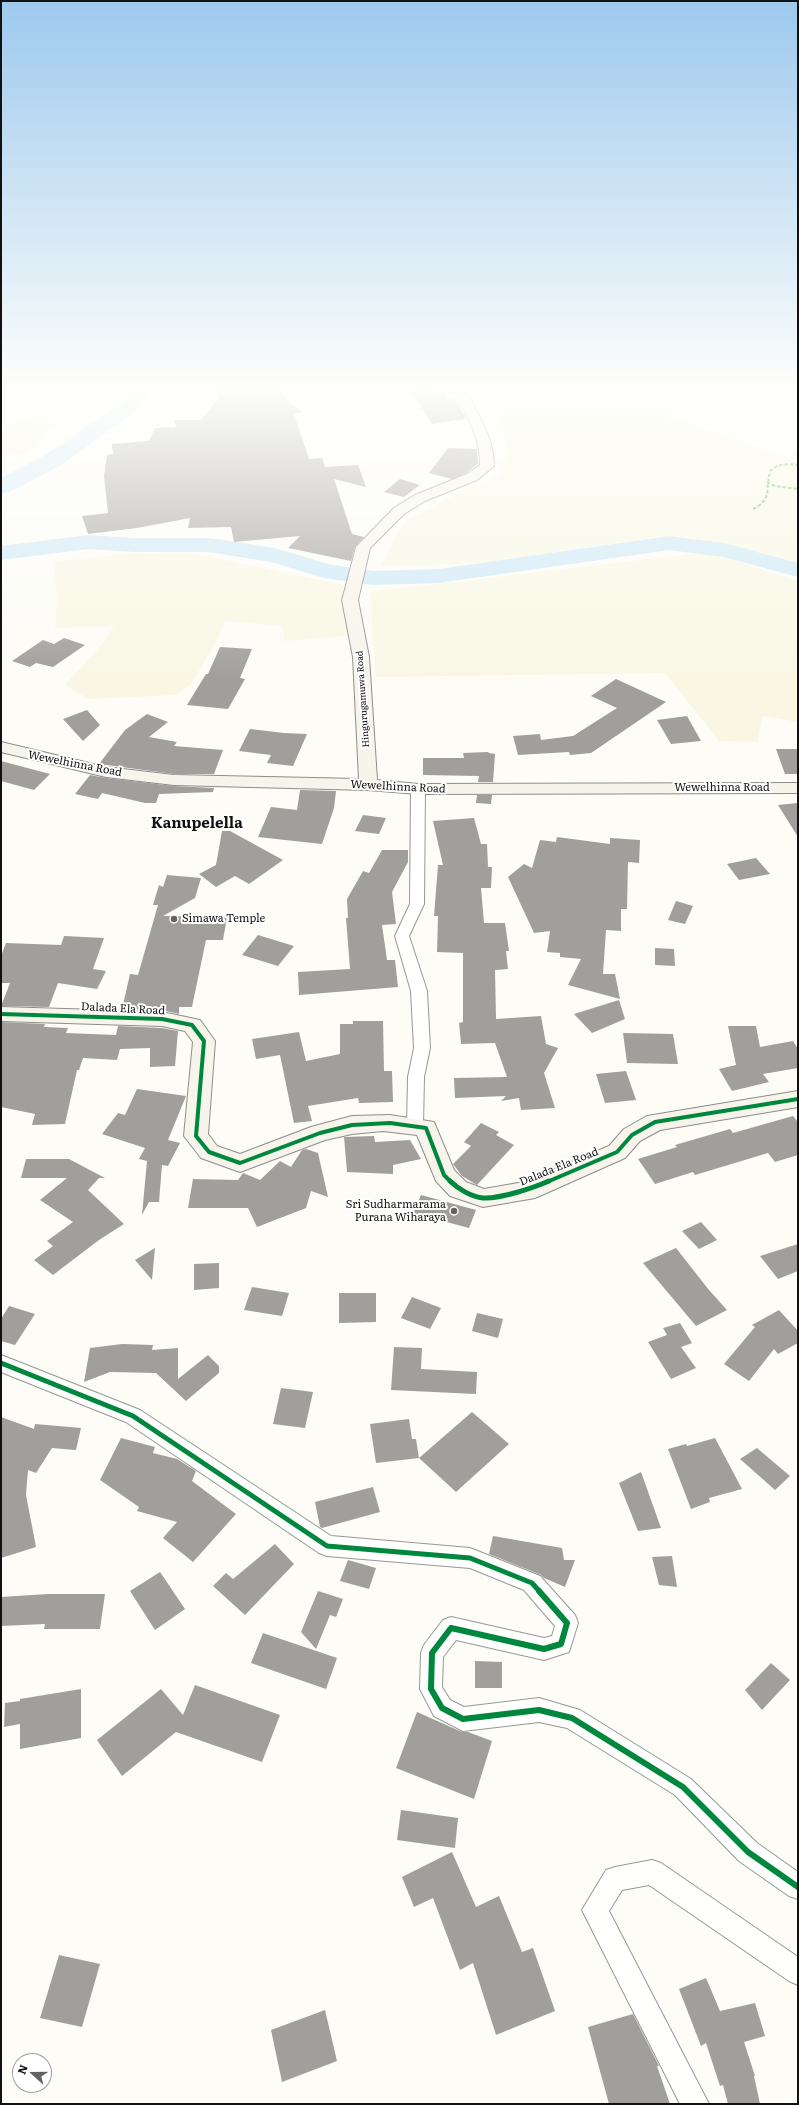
<!DOCTYPE html>
<html>
<head>
<meta charset="utf-8">
<style>
  body { margin:0 }
  #map { position:relative; width:799px; height:2105px; overflow:hidden; background:#fdfcf7; font-family:Literata,serif }
  canvas { display:block }
  .frame { position:absolute; inset:0; border:2px solid #111; pointer-events:none }
  .north { position:absolute; left:12px; top:2053px; width:40px; height:40px; box-sizing:border-box; background:#fff; border:1px solid #a0a0a0; border-radius:50%; rotate:291deg; font-size:11px; font-weight:700; line-height:16px; text-align:center; color:#111 }
  .north::after { content:''; display:block; margin:auto; width:14px; height:18px; background:#646362; clip-path:polygon(50% 0,100% 100%,50% 72%,0 100%) }
</style>
</head>
<body>
<div id="map">
<canvas width="799" height="2105"></canvas>
<div class="frame"></div>
<div class="north">N</div>
</div>
<script>
const c = document.querySelector('canvas').getContext('2d');
c.lineJoin = 'round';
function paint(path, color) { c.fillStyle = color; c.fill(path, 'evenodd'); }
function trace(path, color, width, dash) { c.strokeStyle = color; c.lineWidth = width; c.lineCap = dash ? 'butt' : 'round'; c.setLineDash(dash || []); c.stroke(path); }
function write(font, color, halo, rows, align = 'center') {
  c.font = font + ' Literata,serif'; c.lineWidth = 4; c.setLineDash([]); c.textBaseline = 'middle'; c.strokeStyle = halo; c.fillStyle = color; for (const [text, x, y, turn = 0] of rows) {
    c.save(); c.translate(x, y); c.rotate((+turn || 0) * Math.PI / 180); c.textAlign = isNaN(turn) ? turn : align; if (halo) c.strokeText(text, 0, 0); c.fillText(text, 0, 0); c.restore();
  }
}
paint(new Path2D(`
  M711 385 667 415 789 458 798 447V564L722 543 669 535 483 563 381 566 397 534 406 521 476 484 499 474 508 455 498 413 517 406 569 399 619 386Z
  M17 419 60 424 53 430 43 433 45 436 38 446 27 453 1 456V427H7Z
  M708 552 798 581V722L762 716 758 742 719 741 665 673 376 677 370 592Z
  M132 553 197 554 343 585 345 636 285 641 282 626 225 621 215 644 191 684 177 695 88 699 65 685 103 643 114 626 55 628 57 600 54 562Z`), '#f9f7e4');
paint(new Path2D(`
  M135 385H156L136 411 58 467 9 492 1 494V478L42 457 122 403Z
  M89 535 134 538H209L275 548 328 564 373 571 439 569 669 536 724 543 798 563V577L723 557 669 550 439 583 373 585 324 578 271 562 209 552H134L89 549 1 560V546Z`), '#cde8f7');
paint(new Path2D(`
  M227 385H274L290 403 303 412 294 414 309 459 322 458 325 467 358 465 366 487 334 479 352 534 364 537 355 547 351 561 288 548 300 536 234 542 231 527 188 528 190 518 137 528 88 534 82 516 108 513 104 476 107 455 113 454 112 444 149 441 155 428 176 427 174 420H201L219 397 211 388Z
  M408 385H431L434 391 443 390 447 398 454 397 466 419 432 424Z
  M448 448 477 449 478 464 466 473 452 479 429 473Z
  M400 479 420 485 404 497 384 492Z
  M64 638 85 645 53 667 36 663 30 667 12 661 43 640 54 644Z
  M220 647 252 649 240 678 245 679 228 709 187 705 206 674H208Z
  M616 679 666 702 591 753 570 755 569 752 518 755 513 736 540 734 541 740 573 736 617 708 591 696Z
  M87 710 100 725 83 741 63 719Z
  M147 714 168 722 149 737 177 742 174 746 223 750 214 774H174L99 764 125 730Z
  M687 716 701 741 671 744 657 720Z
  M250 729 284 733 307 734 293 766 267 763 271 755 239 751Z
  M776 749H798V774H785Z
  M488 752 489 753 495 754 493 782H478L479 776 423 775V758H464L463 753Z
  M1 761 50 774 34 790 1 781Z
  M90 775 106 778 174 786 214 788 213 792 159 794 156 803H145L102 793 98 799 75 794Z
  M300 790 336 791 334 808 322 844 258 837 271 807 297 810Z
  M477 795H492L491 804 476 803Z
  M798 803V837L778 805Z
  M363 815 386 818 379 834 355 831Z
  M474 818 481 844H487L488 867H492L491 888H481L484 923H505L509 951H506L508 969 495 970 496 1019 541 1016 546 1044 558 1048 544 1073 555 1108 521 1110 519 1098 501 1101 506 1096 455 1098 454 1078 507 1077 495 1043 461 1044 459 1023 463 1022V953L437 952 438 916H434L438 865H443L433 821Z
  M222 831H230L283 860 249 884 235 876 216 887 199 874 216 865Z
  M557 837 610 844V838L640 840 639 863 628 862 627 909H621V931L606 930 603 974H615L620 999 568 985 581 959 560 957V953L547 952 550 931 534 933 508 877 524 864 532 868 540 840 556 842Z
  M382 850H408V862L392 892 396 924 382 925 387 960H395L398 987 299 995 298 972 350 969 346 918H348L347 899 363 871 369 873Z
  M756 858 770 874 739 880 727 864Z
  M167 875 201 878 195 898 163 916 227 917 223 940H206L192 1007H179V1014L162 1010 122 1009 130 974 138 975 158 905H153L159 885 163 887Z
  M676 901 693 906 685 924 668 920Z
  M258 935 294 946 278 966 242 955Z
  M64 936 104 938 93 969 106 971 97 989 58 983 49 1007 1 1006 10 983H1V956L6 943 61 945Z
  M655 948 674 949 675 966 655 965Z
  M619 1000 625 1019 592 1033 574 1014Z
  M353 1021H383L384 1071H392L393 1102 359 1103 358 1098 308 1106 312 1121 294 1123 280 1055 256 1059 252 1039 299 1032 306 1061 340 1054V1024H353Z
  M1 1022 45 1024 44 1027 68 1028 66 1033 116 1035 118 1026 162 1028 178 1031 175 1066 150 1067V1048L120 1049 117 1060 83 1058 79 1070H77L65 1124 32 1125 35 1114 1 1107Z
  M728 1026H756L760 1047 793 1041 798 1049V1068L763 1074 769 1082 732 1091 719 1069 736 1065Z
  M623 1033 673 1034 678 1064 627 1063Z
  M626 1071 636 1100 605 1103 596 1074Z
  M137 1089 186 1096 168 1140 180 1143 168 1166 162 1165 159 1202H149L142 1215 147 1161 139 1159 145 1148 102 1134 118 1113 125 1115Z
  M793 1116 798 1122V1155L775 1162 768 1153 695 1175 693 1172 655 1184 638 1159 677 1147 675 1145 730 1129 733 1133Z
  M481 1123 499 1132 496 1135 514 1145 477 1185 462 1176 453 1164 471 1146 464 1142Z
  M374 1136 375 1142 410 1140 421 1159 393 1165V1174L347 1172 344 1137Z
  M306 1149 318 1153 328 1197 311 1191 306 1208 257 1227 248 1208H188L193 1179 238 1180 243 1173 260 1180 280 1161 291 1167 302 1150Z
  M26 1159H69L105 1178H99L88 1190 124 1224 99 1240 53 1275 34 1260 53 1246 47 1241 73 1222 40 1200 67 1178H21Z
  M421 1195 476 1210 469 1228 413 1213Z
  M701 1222 717 1240 699 1249 682 1231Z
  M798 1244V1271L778 1279 760 1256Z
  M155 1248 152 1280 135 1260Z
  M676 1248 709 1290 727 1310 696 1326 643 1263Z
  M219 1263V1288L194 1290V1264Z
  M252 1287 289 1293 282 1316 244 1310Z
  M339 1293H376V1322L339 1323Z
  M412 1297 441 1308 430 1329 401 1318Z
  M9 1306 35 1314 15 1345 1 1341V1319Z
  M779 1310 798 1331V1343L778 1354 774 1349 749 1381 724 1364 755 1327 752 1325Z
  M477 1313 503 1319 498 1338 472 1331Z
  M680 1323 692 1343 681 1347 696 1368 671 1379 648 1342 667 1335 663 1328Z
  M122 1344 153 1345 152 1350 178 1348V1379L208 1355 219 1366V1373L186 1401 156 1373 110 1372 84 1382 90 1348Z
  M394 1347 422 1348 421 1369 477 1372 476 1394 391 1390Z
  M281 1388 313 1392 305 1428 273 1424Z
  M472 1412 509 1444 456 1492 419 1458Z
  M1 1417 34 1429 35 1424 81 1428 76 1450 52 1448 36 1473 28 1470 26 1495 36 1547 1 1558Z
  M409 1419 412 1439H416L419 1458 376 1463 370 1424Z
  M121 1438 155 1447 153 1453 177 1459 196 1471 192 1481 236 1514 193 1562 163 1538 177 1522 137 1511 139 1507 100 1480Z
  M715 1438 742 1489 709 1498 710 1502 691 1509 668 1449 686 1444 687 1446Z
  M757 1448 790 1476 775 1490 740 1459Z
  M641 1472 661 1528 638 1531 619 1483Z
  M373 1487 380 1512 322 1528 320 1527 315 1502Z
  M493 1536 562 1548 564 1560H575L565 1587 544 1578 541 1575 489 1554Z
  M275 1544 294 1564 245 1615 213 1586 226 1573 233 1579Z
  M672 1556 677 1587 659 1585 652 1557Z
  M348 1560 376 1568 369 1589 340 1581Z
  M160 1572 185 1609 155 1630 130 1591Z
  M318 1591 343 1599 336 1617 330 1615 316 1649 301 1632Z
  M48 1594H105L100 1629H44L45 1624 1 1626V1597Z
  M263 1633 337 1658 326 1689 251 1663Z
  M475 1661 502 1662V1688H475Z
  M771 1663 790 1680 762 1710 745 1690Z
  M195 1685 280 1715 262 1762 176 1732 122 1776 97 1740 161 1689 183 1715Z
  M81 1689V1738L20 1749V1724L4 1727 5 1703 20 1701V1699Z
  M417 1712 462 1732H468L492 1741 474 1799 396 1768Z
  M401 1810 458 1818 455 1848 397 1840Z
  M452 1852 476 1907 499 1896 522 1952 533 1948 555 2011 496 2035 473 1963 460 1970 433 1898 414 1907 402 1877Z
  M59 1955 100 1964 82 2027 40 2018Z
  M706 1978 720 2011 755 2003 765 2036 744 2042 755 2076H754L760 2104H728L723 2085 720 2086 706 2043 701 2046 679 1989Z
  M325 2010 337 2061 282 2082 271 2030Z
  M633 2014 659 2066H657L670 2104H609L588 2027Z`), '#a19f9c');
const street = new Path2D(`
  M418 785 425 789 424 904 409 936 427 991 430 1048 424 1077 423 1126 421 1130 415 1132 409 1130 407 1126 408 1077 414 1048 411 991 395 936 410 904 411 789Z
  M1 1355 140 1410 331 1536 470 1548 540 1576 575 1615 578 1623 569 1652 544 1660 456 1640 443 1657 442 1687 450 1700 464 1707 539 1698 580 1710 691 1779 757 1843 798 1872V1899L789 1896 739 1861 675 1795 567 1728 539 1722 463 1731 434 1716 420 1689 421 1653 424 1645 443 1620 451 1617 544 1638 552 1636 555 1626 524 1590 470 1568 327 1556 319 1553 126 1422 1 1372Z
  M652 1860 661 1863 798 1957V1985L789 1981 649 1885 622 1890 609 1911 709 2104H680L582 1910 606 1870 615 1867Z`);
const secondary = new Path2D(`
  M451 385H463C476 412 494 435 494 466L477 480 425 501 404 514 370 548 358 600 369 657 377 780 418 784 798 783V793L418 794 368 790 174 785 106 777 1 752V742L106 767 174 775 359 779 353 657 342 600 344 593 356 547 394 508 415 495 467 474 480 465C481 435 463 411 451 385Z
  M1 1007 162 1012 200 1020 215 1041 208 1134 217 1146 240 1154 311 1127 352 1116 390 1115 434 1122 454 1170 466 1182 484 1189 524 1182 609 1146 624 1129 647 1116 798 1091V1107L660 1130 640 1141 625 1158 535 1198 483 1207 450 1196 436 1181 417 1135 383 1131 352 1134 325 1140 240 1172 201 1158 184 1136 193 1042 185 1031 162 1026 1 1021Z`);
trace(street, '#979795', 2);
trace(secondary, '#8e8d8b', 2);
paint(street, '#fffffe');
paint(secondary, '#f6f4eb');
trace(new Path2D(`
  M767 482 775 486 798 489
  M753 509C774 499 764 487 771 470 779 463 788 464 798 465`), '#58b947', 2, [3.5, 2]);
trace(new Path2D(`
  M1 1014 162 1019 192 1025 204 1041 196 1136 209 1152 240 1163 320 1133 352 1125 390 1123 426 1128 444 1175 451 1182
  M547 1182 617 1152 632 1135 655 1122 798 1099`), '#00873e', 4);
trace(new Path2D(`
  M450 1181C458 1189 472 1197 483 1198 500 1199 533 1188 549 1181
  M1 1363 133 1416 327 1546 470 1558 532 1583 540 1592`), '#00873e', 5);
trace(new Path2D(`
  M539 1591 567 1623 561 1644 544 1649 451 1628 432 1653 431 1689 442 1708 463 1719 539 1710 572 1718 683 1787 748 1852 798 1887`), '#00873e', 6);
const sky = c.createLinearGradient(0, 0, 0, 680);
sky.addColorStop(0, '#9dc9ee');
sky.addColorStop(0.57, '#fefefb');
sky.addColorStop(1, '#fefefb00');
c.fillStyle = sky;
c.fillRect(0, 0, 799, 680);
for (const [x, y, r, color] of [
  [174,919,4,"#646362"],
  [454,1211,4,"#646362"]
]) { const dot = new Path2D(); dot.arc(x, y, r, 0, 2 * Math.PI); c.fillStyle = color; c.fill(dot); trace(dot, '#fff', 1.5); }
write('9px', '#111', '#fff', [
  ["Hingurugamuwa Road",363,699,-94]
]);
write('11px', '#111', '#fff', [
  ["Wewelhinna Road",75,764,11],
  ["Wewelhinna Road",398,787,3],
  ["Wewelhinna Road",722,788],
  ["Dalada Ela Road",123,1009,3],
  ["Dalada Ela Road",559,1167,-22]
]);
write('11px', '#111', '#fff', [
  ["Simawa Temple",182,919],
  ["Sri Sudharmarama",446,1205,"right"],
  ["Purana Wiharaya",446,1218,"right"]
], 'left');
write('bold 15px', '#111', '#fff', [
  ["Kanupelella",197,824]
]);
</script>
</body>
</html>
